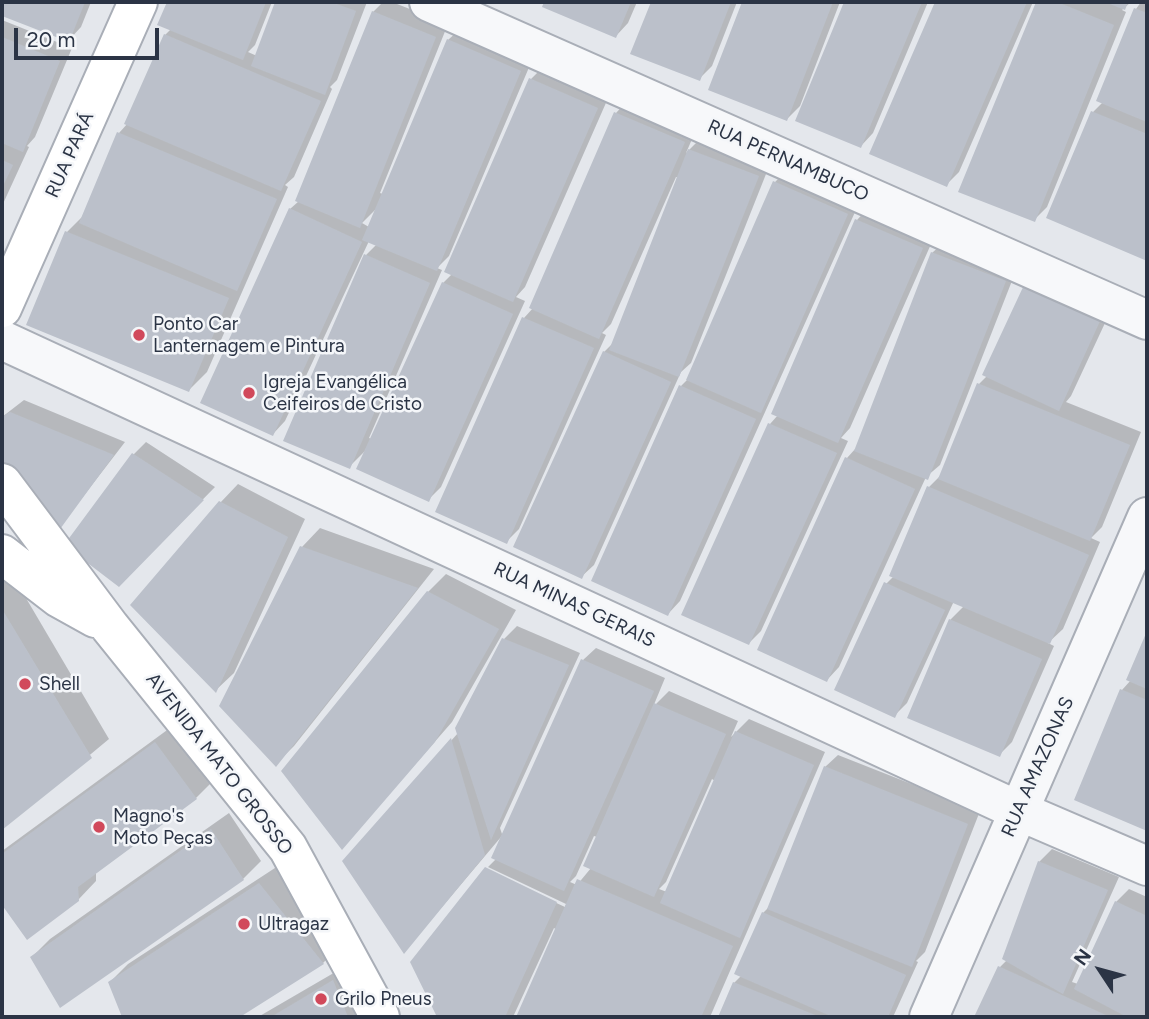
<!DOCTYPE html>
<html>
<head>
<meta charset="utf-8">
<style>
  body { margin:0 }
  #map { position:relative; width:1149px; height:1019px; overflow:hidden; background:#e4e7ec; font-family:Figtree,sans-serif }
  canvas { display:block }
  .frame { position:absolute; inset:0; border:4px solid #2b3445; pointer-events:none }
  .north { position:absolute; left:1065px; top:935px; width:70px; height:70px; -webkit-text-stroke:5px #f4f6f9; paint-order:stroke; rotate:306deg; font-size:19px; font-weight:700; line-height:28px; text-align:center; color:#2b3445 }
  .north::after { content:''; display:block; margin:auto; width:24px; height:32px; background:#2b3445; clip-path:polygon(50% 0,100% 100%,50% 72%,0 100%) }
  .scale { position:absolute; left:14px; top:28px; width:145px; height:32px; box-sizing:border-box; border:4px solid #2b3445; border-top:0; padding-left:9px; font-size:21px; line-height:24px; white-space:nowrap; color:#2b3445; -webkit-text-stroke:5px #f4f6f9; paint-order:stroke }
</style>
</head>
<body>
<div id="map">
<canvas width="1149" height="1019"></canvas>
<div class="frame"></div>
<div class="north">N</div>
<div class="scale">20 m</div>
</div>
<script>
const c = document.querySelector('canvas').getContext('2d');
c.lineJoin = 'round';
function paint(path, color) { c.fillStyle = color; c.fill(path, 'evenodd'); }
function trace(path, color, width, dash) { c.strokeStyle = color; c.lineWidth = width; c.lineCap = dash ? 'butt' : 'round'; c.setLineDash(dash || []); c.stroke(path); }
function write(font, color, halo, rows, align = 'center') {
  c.font = font + ' Figtree,sans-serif'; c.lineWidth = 5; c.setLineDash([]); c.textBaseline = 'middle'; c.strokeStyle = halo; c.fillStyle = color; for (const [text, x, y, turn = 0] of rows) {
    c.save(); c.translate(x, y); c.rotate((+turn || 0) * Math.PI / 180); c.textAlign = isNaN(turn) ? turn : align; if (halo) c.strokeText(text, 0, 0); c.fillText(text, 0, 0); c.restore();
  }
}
paint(new Path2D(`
  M2 2H91L81 27 69 40 2 14Z
  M168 2H272L255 45 248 52 257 56 277 2H367L337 80 330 87 332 89 294 177 285 185 288 187 207 372 189 390 28 324 67 232 85 214 119 133 128 123 165 35 171 29 159 24Z
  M383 2H392L448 24 380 193 383 194 448 40 461 28 533 58 449 256 437 268 442 270 369 438 372 439 443 283 452 274 531 79 543 67 609 96 525 287 516 297 525 301 441 487 428 500 367 449 349 467 366 255 377 244 369 241 285 421 273 434 290 209 299 201 373 12ZM377 208 369 227 362 223Z
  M546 2H637L628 23 616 36 544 6Z
  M653 2H737L712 66 699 79 633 53Z
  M744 2H840L800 106 787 119 710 89Z
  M846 2H928L873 133 861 146 797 120Z
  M937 2H1033L959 172 946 185 871 153Z
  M1037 2H1131L1122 10 1126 12 1047 207 1034 220 961 191Z
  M1147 2V259L1048 217 1093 112 1103 102 1136 9 1141 2Z
  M2 20 72 48 35 137 27 146 29 147 2 206Z
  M628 100 696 130 686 153 702 137 770 164 691 363 681 372 594 565 581 577 604 352 613 343 679 178 676 177 611 324 602 333 606 335 519 529 506 542 438 511 524 318 533 308 616 113Z
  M787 170 860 201 680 601 668 614 593 581 681 386 689 378 775 182Z
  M869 207 935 235 850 428 841 438 848 441 761 631 749 643 683 614 770 424 778 415 857 220Z
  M945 241 1017 268 940 465 926 477 839 667 827 680 847 458 856 448 932 253Z
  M1025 286 1112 308 1071 396 1066 402 1141 432 1102 527 1091 538 1100 542 1063 629 1048 643 1054 646 1012 742 999 755 950 620 964 606 954 601 907 703 894 716 886 584 894 576 929 487 941 475 979 384 987 376Z
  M24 400 125 442 55 533 2 468V417Z
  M146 442 215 487 119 585 133 455Z
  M238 484 305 519 234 673 216 690 220 503Z
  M320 528 434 569 294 746 276 764 221 706 302 547Z
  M446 574 516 610 452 722 343 847 428 592Z
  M2 579 23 593 109 739 2 828Z
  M517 626 580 653 500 828 503 837 583 660 596 648 665 678 653 707 669 691 738 721 731 737 749 719 825 752 710 1017H518L557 930 554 928 513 1017H439L412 962 486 870 565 907 566 904 488 867 497 858 501 837 404 952 344 861 458 733 504 639ZM712 779 715 781 667 892 659 889 666 882ZM594 836 597 837 591 868 577 885 570 882 576 876Z
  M1147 635V829L1076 799 1122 690 1131 680 1128 679Z
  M174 725 214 780 196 798 96 872V881L78 900 27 937 2 902V851Z
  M838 755 980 811 925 952 916 961 918 962 893 1017H720L734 983 742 975 763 913 771 905 825 767Z
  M229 813 261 861 243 879 60 1006 32 957 50 939Z
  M1052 849 1119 877 1072 982 1078 984 1116 902 1129 889 1147 897V1017H976L1000 967 1007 960 1039 862Z
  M278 866 341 945 323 963 237 1017H124L110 982 128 964Z
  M356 960 379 1017H258Z`), '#0003');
paint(new Path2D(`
  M2 2H85L69 42 2 16Z
  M167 2H266L243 60 157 25Z
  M275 2H331L356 11 325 95 251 66Z
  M544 2H631L616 38 542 7Z
  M651 2H731L700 81 630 54Z
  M742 2H833L787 121 708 90Z
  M844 2H922L861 148 795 121Z
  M935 2H1027L947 187 869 154Z
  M1036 2H1057L1114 25 1035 222 958 192Z
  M1105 2H1128L1125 10Z
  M1134 8 1147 13V122L1096 101Z
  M372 11 436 37 360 228 295 201Z
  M164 34 321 101 281 191 124 124Z
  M2 37 60 61 23 152 2 143Z
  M447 39 521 71 437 271 362 240Z
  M529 78 598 108 513 302 444 272Z
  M1091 111 1147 134V261L1046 218Z
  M614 112 685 142 599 339 529 308Z
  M117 132 277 199 237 291 79 223Z
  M688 149 759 176 679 377 609 350Z
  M2 160 13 165 2 188Z
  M773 181 848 214 761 413 686 380Z
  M289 208 362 242 273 436 200 403Z
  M855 219 923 248 838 443 771 414Z
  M65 231 229 298 189 392 26 325Z
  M931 252 1006 281 928 480 854 451Z
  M364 254 430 283 350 469 283 441Z
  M442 282 513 314 429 502 356 469Z
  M1024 285 1100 321 1059 411 982 375Z
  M522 317 594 348 507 544 435 512Z
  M603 351 671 382 582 579 513 547Z
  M977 383 1130 445 1090 541 938 479Z
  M679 385 756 419 668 616 591 581Z
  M10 412 114 455 55 536 2 470V417Z
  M768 423 837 453 749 645 681 615Z
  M132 453 204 500 119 587 64 545Z
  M845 457 915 489 827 682 757 650Z
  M927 486 1089 555 1050 644 889 576Z
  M219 501 288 537 216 693 130 605Z
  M300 546 418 588 276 767 219 706Z
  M884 582 945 610 895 718 834 690Z
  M427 591 499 629 435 742 342 850 281 771Z
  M2 609 92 758 2 830Z
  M949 619 1042 659 1000 757 907 718Z
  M1147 631V689L1126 680Z
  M502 638 569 665 491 840 455 728Z
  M581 659 654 691 564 891 491 858Z
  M1120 689 1147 700V831L1074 800Z
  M654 703 726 734 654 897 583 866Z
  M735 731 814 765 740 938 660 903Z
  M451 738 485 855 404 954 342 861Z
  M155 742 197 799 78 887 79 901 27 940 2 905V854Z
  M824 766 968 824 912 967 767 909Z
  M211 829 244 880 60 1008 30 957Z
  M1038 861 1108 890 1063 994 1002 959Z
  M485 867 557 902 505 1017H437L410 962Z
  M577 879 733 946 701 1017H516Z
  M259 883 324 964 240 1017H122L108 982Z
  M1115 901 1147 916V1017H1127L1074 989Z
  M762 912 906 975 888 1017H833L734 974Z
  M998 966 1110 1017H974Z
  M333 980 348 1017H271Z
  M733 982 820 1017H718Z`), '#bbc0ca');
const street = new Path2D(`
  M429 2 1147 320
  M2 340 1019 811 1147 866
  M929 1017 1147 517`);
const secondary = new Path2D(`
  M2 308 138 2
  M2 483 110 627 288 848 380 1017
  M2 554 59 598 95 618`);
trace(street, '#a9aeb7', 42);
trace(secondary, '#a9aeb7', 42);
trace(street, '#f7f8fa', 38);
trace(secondary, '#fff', 38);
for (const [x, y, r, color] of [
  [139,335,7,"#d1495b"],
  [249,393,7,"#d1495b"],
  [25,684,7,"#d1495b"],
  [99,827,7,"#d1495b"],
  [244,924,7,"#d1495b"],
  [321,999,7,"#d1495b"]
]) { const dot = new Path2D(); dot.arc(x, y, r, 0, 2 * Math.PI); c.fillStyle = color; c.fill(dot); trace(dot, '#f4f6f9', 2.5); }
write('19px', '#2b3445', '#f4f6f9', [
  ["RUA PARÁ",70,155,-66],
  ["RUA PERNAMBUCO",788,161,24],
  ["RUA MINAS GERAIS",574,605,25],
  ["AVENIDA MATO GROSSO",219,764,52],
  ["RUA AMAZONAS",1038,767,-66]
]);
write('19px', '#2b3445', '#f4f6f9', [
  ["Ponto Car",153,324],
  ["Lanternagem e Pintura",153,346],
  ["Igreja Evangélica",263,382],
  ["Ceifeiros de Cristo",263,404],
  ["Shell",39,684],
  ["Magno's",113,816],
  ["Moto Peças",113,838],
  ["Ultragaz",258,924],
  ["Grilo Pneus",335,999]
], 'left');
</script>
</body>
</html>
